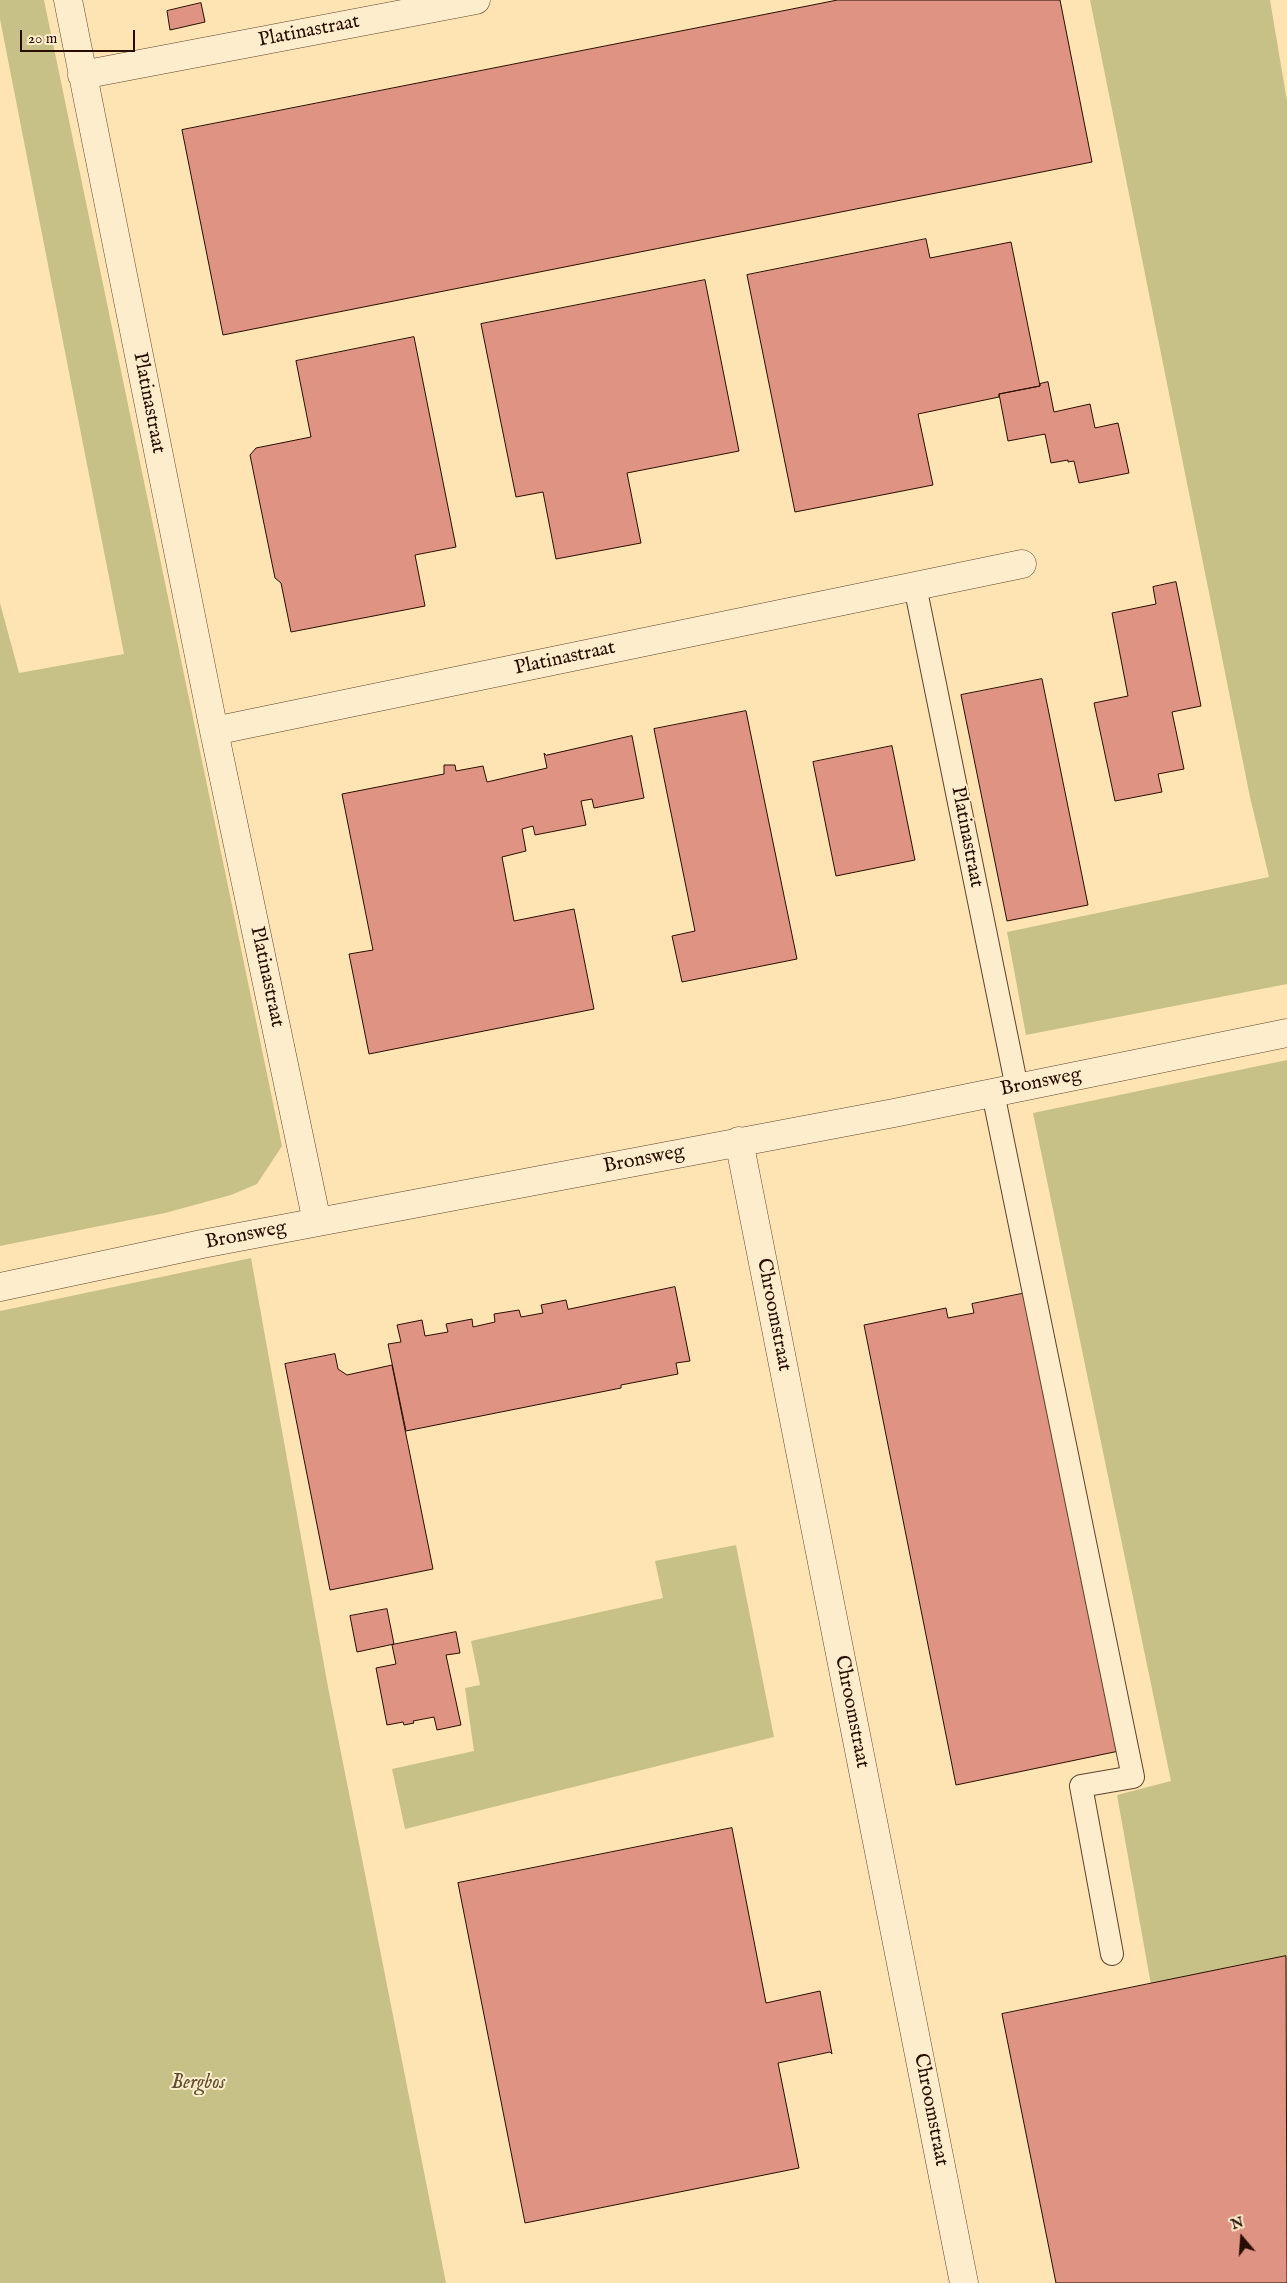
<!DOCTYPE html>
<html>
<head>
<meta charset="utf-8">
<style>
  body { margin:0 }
  #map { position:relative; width:1287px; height:2283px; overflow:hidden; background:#fde4b2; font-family:"IM FELL English",serif }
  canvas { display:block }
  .north { position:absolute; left:1217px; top:2213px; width:50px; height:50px; -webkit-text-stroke:4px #feedcd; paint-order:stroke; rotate:342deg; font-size:14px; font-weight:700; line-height:20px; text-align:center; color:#2a0d01 }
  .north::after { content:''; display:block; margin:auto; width:18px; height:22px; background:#2a0d01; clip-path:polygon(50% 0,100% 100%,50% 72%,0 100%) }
  .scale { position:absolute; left:20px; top:30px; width:115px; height:22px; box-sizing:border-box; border:2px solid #2a0d01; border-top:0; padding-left:6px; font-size:15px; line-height:18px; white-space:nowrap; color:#2a0d01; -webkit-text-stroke:4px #feedcd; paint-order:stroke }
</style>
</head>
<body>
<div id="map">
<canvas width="1287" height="2283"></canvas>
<div class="north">N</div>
<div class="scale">20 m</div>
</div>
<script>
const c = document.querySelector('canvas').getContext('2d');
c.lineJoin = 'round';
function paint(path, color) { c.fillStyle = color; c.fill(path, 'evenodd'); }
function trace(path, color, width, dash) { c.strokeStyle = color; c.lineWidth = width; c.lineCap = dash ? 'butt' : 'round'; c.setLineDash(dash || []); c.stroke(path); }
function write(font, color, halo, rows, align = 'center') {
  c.font = font + ' "IM FELL English",serif'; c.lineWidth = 4; c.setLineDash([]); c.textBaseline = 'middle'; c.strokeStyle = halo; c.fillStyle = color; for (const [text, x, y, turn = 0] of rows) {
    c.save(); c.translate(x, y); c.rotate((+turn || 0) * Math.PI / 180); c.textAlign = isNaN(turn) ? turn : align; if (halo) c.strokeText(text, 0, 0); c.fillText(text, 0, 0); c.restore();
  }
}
paint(new Path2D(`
  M0 0H44L282 1146 257 1184 231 1195 165 1213 0 1246V603L19 673 124 654 0 19Z
  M1090 0H1270L1287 101V984L1026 1035 1007 932 1269 877 1250 797Z
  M1287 1060V2056L1269 1959 1151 1985 1117 1795 1171 1781 1033 1113Z
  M251 1258 328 1687 446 2283H0V1311Z
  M736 1545 774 1737 405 1829 392 1769 474 1751 465 1688 480 1685 471 1641 663 1598 655 1561Z`), '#c8c187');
const building = new Path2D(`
  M838 0H1060L1092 162 223 335 182 130Z
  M201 3 205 22 170 30 167 11Z
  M926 239 930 258 1011 242 1040 386 999 394V397L918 414 933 485 795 512 747 275Z
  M705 280 739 451 627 473 641 543 556 559 543 492 516 497 481 324Z
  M414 337 456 547 415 555 425 606 291 632 281 583 275 578 250 455 256 448 311 437 296 361Z
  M1048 382 1054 412 1090 404 1095 428 1118 423 1129 473 1079 483 1074 461 1068 462V460L1051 463 1045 434 1008 441 999 394 1040 386V384Z
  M1176 582 1201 706 1172 712 1184 769 1158 774 1162 792 1115 801 1094 703 1128 696 1112 613 1156 604 1153 587Z
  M1042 679 1088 905 1007 921 961 695Z
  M746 711 797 959 682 982 672 936 695 931 654 729Z
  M632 736 644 798 594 808 592 799 581 801 586 825 535 835 533 826 522 829 526 851 502 857 514 921 574 909 594 1009 369 1054 349 954 373 950 342 794 444 774V765H455L456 771 483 766 487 782 547 768 544 753 546 755Z
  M892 746 915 860 836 876 813 762Z
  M675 1287 690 1361 676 1363 678 1374 621 1385V1388L406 1431 388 1344 401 1342 397 1325 422 1320 425 1336 448 1332 446 1324 472 1319 473 1327 495 1322 494 1314 519 1310 521 1317 543 1313 541 1305 566 1300 568 1309Z
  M1026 1293 1119 1751 956 1785 864 1325 946 1308 948 1318 974 1313 972 1304Z
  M335 1354 338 1369 347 1375 392 1365 433 1569 330 1590 285 1364Z
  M387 1609 394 1644 357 1652 350 1616Z
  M456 1632 460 1653 446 1655 461 1725 437 1730 434 1717 413 1721 414 1723 404 1725 403 1722 387 1725 376 1668 396 1664 392 1645Z
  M732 1828 766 2003 820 1991 832 2054 830 2052 778 2063 799 2168 525 2223 458 1883Z
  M1286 1956 1287 2283H1056L1002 2014Z`);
paint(building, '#de9383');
trace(building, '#2a0d01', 1);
const lane = new Path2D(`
  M915 586 1017 1088
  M993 1093 1133 1777 1081 1786 1112 1954`);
const street = new Path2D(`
  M68 0 214 731 317 1222
  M82 75 476 0
  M214 731 1022 564
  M739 1141 964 2283
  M0 1287 202 1244 894 1113 1287 1033`);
trace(lane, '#5f432d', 24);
trace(street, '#5f432d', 29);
trace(lane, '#feedcd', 22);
trace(street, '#feedcd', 28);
write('20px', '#2a0d01', '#feedcd', [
  ["Platinastraat",309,32,-11],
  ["Platinastraat",148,403,79],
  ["Platinastraat",565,659,-12],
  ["Platinastraat",966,837,79],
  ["Platinastraat",266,977,78],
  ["Bronsweg",1041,1083,-11],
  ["Bronsweg",644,1160,-11],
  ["Bronsweg",246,1236,-11],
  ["Chroomstraat",773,1315,79],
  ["Chroomstraat",851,1712,79],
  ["Chroomstraat",930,2110,79]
]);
write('italic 20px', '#614c30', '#feedcd', [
  ["Bergbos",198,2084]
]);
</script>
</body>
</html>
